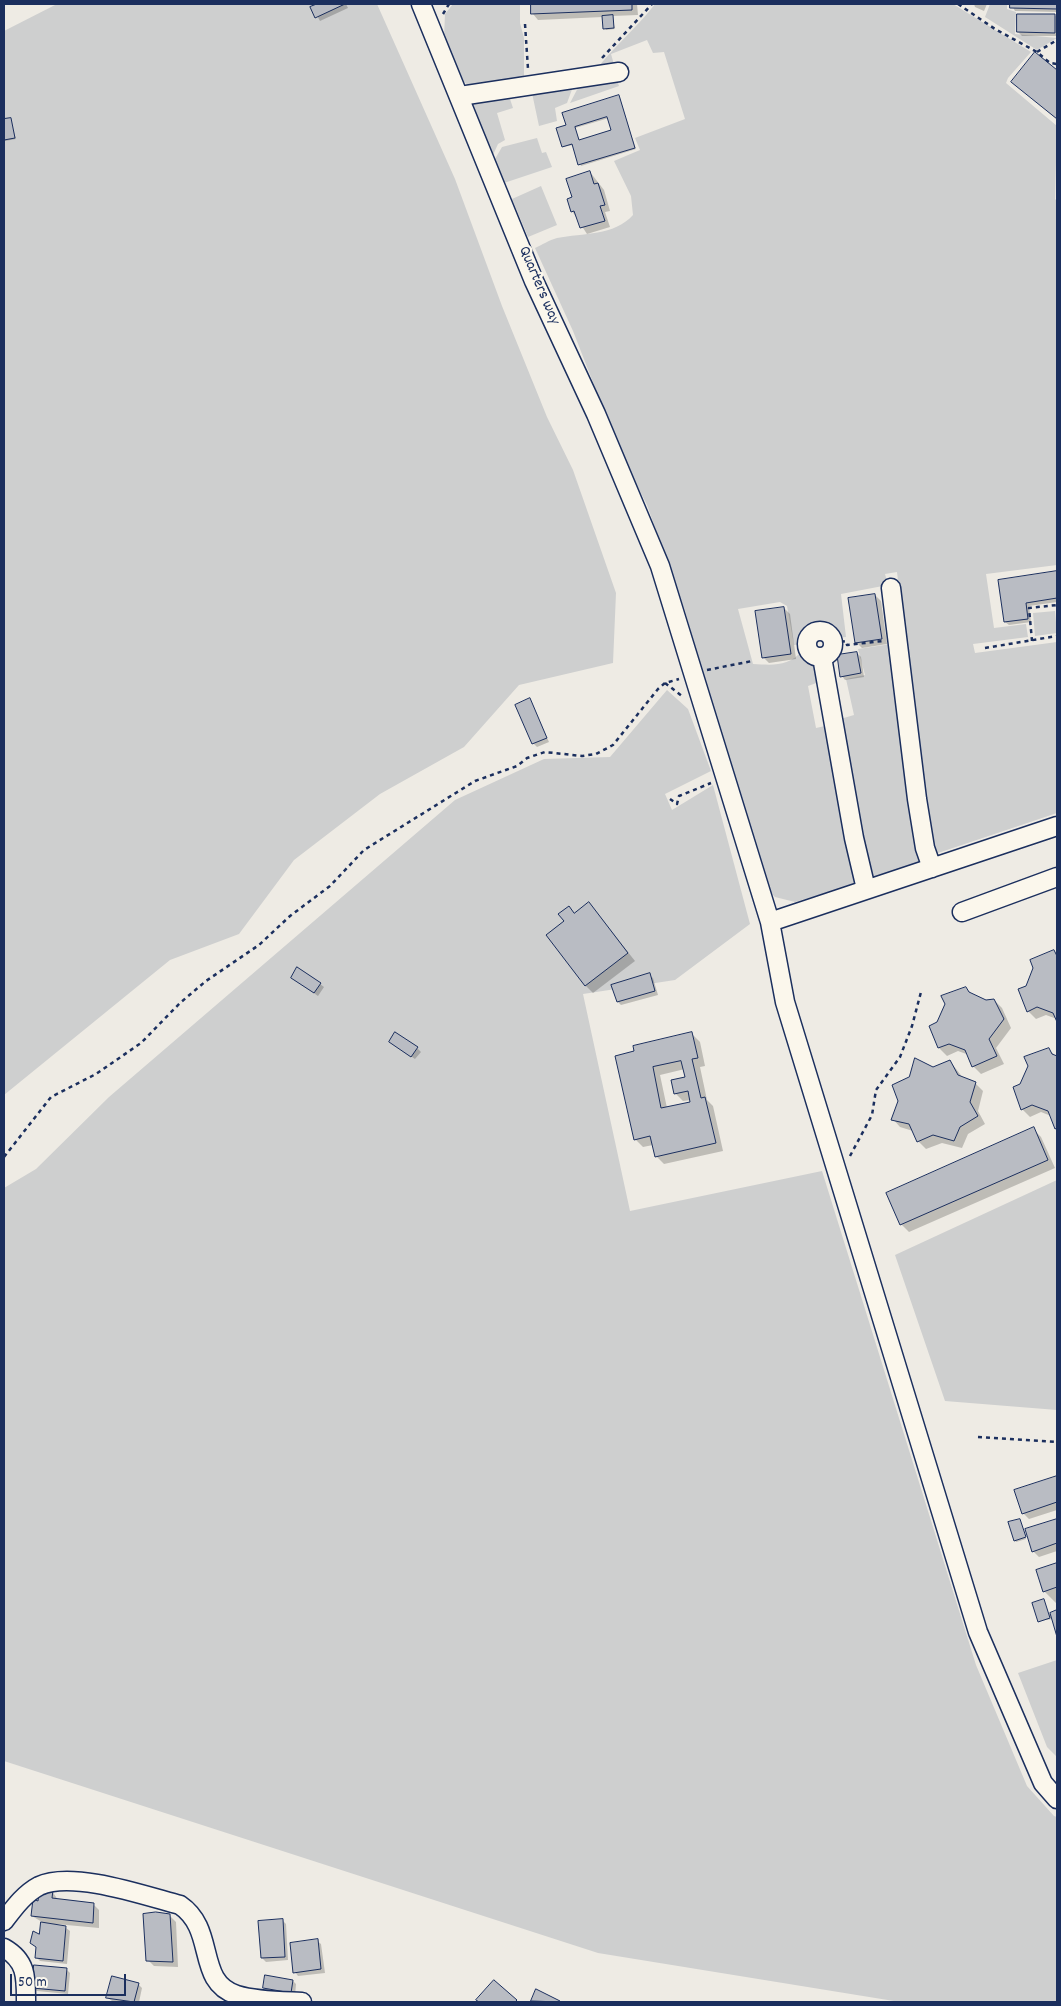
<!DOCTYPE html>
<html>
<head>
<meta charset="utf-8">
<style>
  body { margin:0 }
  #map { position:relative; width:1061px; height:2006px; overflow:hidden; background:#eeebe4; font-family:Dekko,sans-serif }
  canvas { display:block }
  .frame { position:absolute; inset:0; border:5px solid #1b2f5e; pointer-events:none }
  .scale { position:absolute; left:10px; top:1974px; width:116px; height:22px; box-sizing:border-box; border:2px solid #1b2f5e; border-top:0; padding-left:6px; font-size:15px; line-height:18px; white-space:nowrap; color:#1b2f5e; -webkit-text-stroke:4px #fbf7ec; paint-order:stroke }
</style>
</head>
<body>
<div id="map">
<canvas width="1061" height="2006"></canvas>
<div class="frame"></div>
<div class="scale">50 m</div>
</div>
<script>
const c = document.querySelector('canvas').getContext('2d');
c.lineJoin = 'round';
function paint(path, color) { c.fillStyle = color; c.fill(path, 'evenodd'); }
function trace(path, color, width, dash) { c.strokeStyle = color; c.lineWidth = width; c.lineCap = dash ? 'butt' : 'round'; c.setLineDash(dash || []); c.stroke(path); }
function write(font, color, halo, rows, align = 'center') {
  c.font = font + ' Dekko,sans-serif'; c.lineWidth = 5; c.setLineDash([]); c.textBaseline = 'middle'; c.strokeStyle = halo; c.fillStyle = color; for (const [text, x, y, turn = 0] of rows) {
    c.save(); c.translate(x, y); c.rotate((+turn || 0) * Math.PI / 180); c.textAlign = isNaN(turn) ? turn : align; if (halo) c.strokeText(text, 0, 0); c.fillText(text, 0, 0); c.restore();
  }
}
paint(new Path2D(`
  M57 4H377L455 179 502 306 547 417 573 470 616 593 613 663 519 685 464 747 380 794 294 860 239 934 170 960 4 1095V31Z
  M453 4H520V23L524 38V81L474 89 464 82 444 38 445 14Z
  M655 4H953L1031 52 1008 78 1006 83 1057 126 1055 199 1057 201V565L986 574 994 628 1026 624 1028 637 973 644 975 653 1057 642V813L935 854 923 787 897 572 885 574 888 585 841 594 846 637 835 638 831 631 823 629 821 621 811 623 813 630 807 634 803 644 794 645 787 606 780 602 738 609 753 664C773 665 788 667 802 651H806L809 659 819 660 822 681 808 686 816 728 825 726 857 884 795 902 775 897 764 886 685 611 647 505 621 454 573 331 535 248C542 245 549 240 557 238 583 233 614 236 633 215L631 196 614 161 640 150 635 138 685 119 664 52 653 53 647 40 611 54 615 68 596 70C614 46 637 28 655 4Z
  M990 4H1007V9L1016 12 1015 34 1057 38 1037 50 985 17Z
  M616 77 619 86 570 103 580 84Z
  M574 84 567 103 555 108 557 121 539 126 532 93Z
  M508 93 513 108 497 113 505 140 498 144 493 155 473 105Z
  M537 138 542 153 546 152 552 167 504 183 495 159 502 147Z
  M541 186 557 225 528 237 512 199Z
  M1055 611 1057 633 1035 636 1033 613Z
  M891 644 924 863 869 879 837 720 854 715 846 679 865 675 858 649Z
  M667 690 688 709 711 771 665 794 672 810 713 785 750 924 675 980 583 994 630 1211 822 1171 976 1665 1027 1786 1054 1816 1057 1817V2002H900L598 1953 4 1761V1188L36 1169 109 1097 455 800 544 759 610 757Z
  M1057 1180V1410L945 1401 895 1255Z
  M1057 1660V1757L1047 1747 1018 1673Z`), '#cecfcf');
paint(new Path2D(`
  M320 4H346L348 8 320 21 312 7Z
  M532 4H637L638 15 612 16 615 29 606 30 603 17 538 20 533 14Z
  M974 4H987L984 11 975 7Z
  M1011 4H1057V12L1015 11Z
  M1055 15 1057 18V36H1022L1018 32Z
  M1036 54 1057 72V119L1013 82Z
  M618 97 636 149 581 166 573 145 563 147 567 126ZM609 118 613 131 579 141 575 128Z
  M10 119 16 139 5 141 4 121Z
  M590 172 604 190 610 211 605 212 610 227 587 234 572 211 574 198Z
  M1057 573V602L1029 606 1031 622 1009 625 1005 622 999 581Z
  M875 595 881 601 887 644 862 648 856 642Z
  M784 608 790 614 796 659 769 663 763 657Z
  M857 653 861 657 864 677 845 680 842 676Z
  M530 700 549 742 537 747 533 743Z
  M589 903 635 961 593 993 585 985 569 908 575 914Z
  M1054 952 1057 955V1019L1046 1015 1036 1019 1028 1011 1027 987Z
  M649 975 653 978 658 995 621 1005 618 1002Z
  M292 978 320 984 324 987 318 996Z
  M965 988 973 995 986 1002 994 1000 1002 1008 1011 1028 996 1048 1004 1064 981 1074 973 1066 969 1055 958 1051 947 1056 939 1048 931 1026 938 1023Z
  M692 1034 700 1042 705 1066 700 1067 707 1100 713 1106 723 1151 664 1164 656 1156 653 1145 643 1147 635 1139 636 1052ZM685 1069 686 1078 675 1093 683 1101 691 1100V1103L667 1108 660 1075Z
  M390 1042 417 1048 421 1052 415 1059Z
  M1048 1049 1057 1057V1129L1051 1116 1041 1112 1030 1117 1022 1109 1021 1085Z
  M950 1061 963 1078 975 1083 983 1091 978 1111 985 1124 968 1134 962 1148 942 1143 926 1149 918 1141 913 1131 900 1127 893 1119 933 1068Z
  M1033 1129 1041 1137 1055 1168 909 1232 901 1224Z
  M1057 1477V1510L1029 1519 1023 1513 1016 1491Z
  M1020 1520 1026 1539 1016 1542 1015 1540Z
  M1057 1520V1551L1039 1557 1033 1551 1026 1530Z
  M1057 1564V1603H1056L1044 1591 1037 1570Z
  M1044 1601 1049 1614 1057 1612V1633L1053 1619 1039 1621Z
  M52 1891 58 1900 93 1904 99 1910V1928L56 1924V1926L66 1928 70 1931 67 1964 40 1961 36 1957 37 1948 32 1943 40 1936 42 1922 32 1916 39 1903Z
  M170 1916 176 1922 178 1967 154 1966 148 1960Z
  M282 1920 286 1924 288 1960 266 1962 262 1958Z
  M317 1941 321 1944 325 1973 298 1976 295 1972Z
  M66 1969 70 1973 68 1994 37 1991 33 1988Z
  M113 1978 139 1985 142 1988 139 2002 112 2001 108 1998Z
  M293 1981 296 1984 295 1996 268 1991 264 1988Z
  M537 1991 560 2002H533Z`), '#0003');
const building = new Path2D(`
  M317 4H345L315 18 310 7Z
  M531 4H632V10L531 14Z
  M1010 4H1057V9L1010 8Z
  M1017 14H1055V33L1017 32Z
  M613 15 614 28 603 29 602 16Z
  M1035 52 1057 70V119L1011 82Z
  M619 95 635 148 578 165 572 144 562 147 556 128 566 125 562 113ZM607 117 611 130 579 140 575 127Z
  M11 118 15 138 4 140V119Z
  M590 171 594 184 598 183 605 205 600 206 605 221 580 228 574 211 571 212 567 199 572 197 566 179Z
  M1057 571V598L1026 603 1028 619 1004 622 998 580Z
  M875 594 882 639 855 643 848 598Z
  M784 607 791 654 762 658 755 611Z
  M857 652 861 673 840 677 837 655Z
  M530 698 547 738 532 744 515 705Z
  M589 902 628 953 585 986 546 935 564 921 558 914 569 906 574 913Z
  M1054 950 1057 956V1022L1053 1013 1037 1007 1027 1012 1018 989 1026 986 1033 968 1030 960Z
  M297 967 321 983 314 993 291 978Z
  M650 973 655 991 617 1002 611 985Z
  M966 987 969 992 986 1000 994 999 1004 1019 989 1039 997 1056 972 1067 965 1050 949 1044 938 1048 929 1026 937 1022 945 1004 941 996Z
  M395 1032 418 1047 411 1057 389 1042Z
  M692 1032 698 1058 692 1059 701 1098 705 1097 716 1143 655 1157 650 1136 634 1140 615 1056 634 1051 633 1046ZM681 1061 685 1077 671 1080 674 1094 688 1091 690 1102 661 1108 653 1067Z
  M1049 1048 1052 1054 1057 1056V1128L1055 1129 1048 1111 1032 1105 1021 1110 1013 1087 1020 1084 1028 1066 1024 1057Z
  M915 1058 933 1067 950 1060 958 1075 976 1082 970 1102 978 1116 960 1127 954 1141 933 1135 917 1142 909 1124 891 1120 898 1101 892 1085 909 1077Z
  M1034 1127 1048 1160 900 1225 886 1193Z
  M1057 1476V1502L1022 1514 1014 1490Z
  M1020 1519 1026 1537 1014 1541 1008 1522Z
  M1057 1519V1543L1032 1552 1025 1529Z
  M1057 1563V1587L1043 1592 1036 1570Z
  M1044 1599 1050 1618 1038 1622 1032 1603Z
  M1057 1610V1637L1050 1613Z
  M45 1889 53 1890 52 1898 94 1903 93 1923 31 1916 33 1899 38 1901 39 1893 45 1894Z
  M156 1912 170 1914 173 1962 146 1961 143 1914Z
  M283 1919 285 1957 261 1958 258 1921Z
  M41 1922 66 1926 63 1961 35 1958 36 1947 30 1943 33 1931 39 1934Z
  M318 1939 321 1969 293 1973 290 1943Z
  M34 1965 67 1968 65 1991 32 1988Z
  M265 1975 293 1980 291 1993 263 1988Z
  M112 1976 139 1983 134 2002 106 1998Z
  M494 1980 517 2000 515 2002H479L476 2000Z
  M536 1989 560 2001V2002L531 2001Z`);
paint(building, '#b9bcc3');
trace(building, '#1b2f5e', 1);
const minor = new Path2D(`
  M421 4 534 281 596 414 660 566 770 922 1057 826
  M460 96 619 72
  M891 588 917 799 925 848 932 868
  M807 644a13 13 0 1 1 26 0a13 13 0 1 1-26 0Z
  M822 657 854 838 866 889
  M962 912 1057 877
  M770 922 785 1002 978 1632 1043 1783 1057 1799
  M4 1921C14 1908 24 1894 39 1886 72 1870 146 1896 180 1905 217 1930 195 1982 237 1995 257 2001 281 2001 302 2002
  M4 1948C27 1961 26 1978 26 2002`);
trace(minor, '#1b2f5e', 21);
trace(new Path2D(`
  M958 4 995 29 1037 52 1050 63 1057 64
  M443 14 449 4
  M525 24 528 69
  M1037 52 1057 40
  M602 58 652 4
  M1032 641 1029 608 1057 605
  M833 643 846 641 847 645 883 641
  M985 648 1057 636
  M707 670 752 661
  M665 683 682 696
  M670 799 677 804 679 796 711 783
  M850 1156 872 1115 876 1090 900 1057 912 1026 921 992
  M4 1157 51 1097 96 1074 141 1043 180 1003 206 981 259 945 290 916 330 886 364 850 475 781 517 766 527 758 545 752 582 756 596 754 613 745 658 689 665 683 679 679
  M978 1437 1057 1442`), '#1b2f5e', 2.5, [4, 4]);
trace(minor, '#fbf7ec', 18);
write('16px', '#1b2f5e', '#fbf7ec', [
  ["Quarters way",538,286,67]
]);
</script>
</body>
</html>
